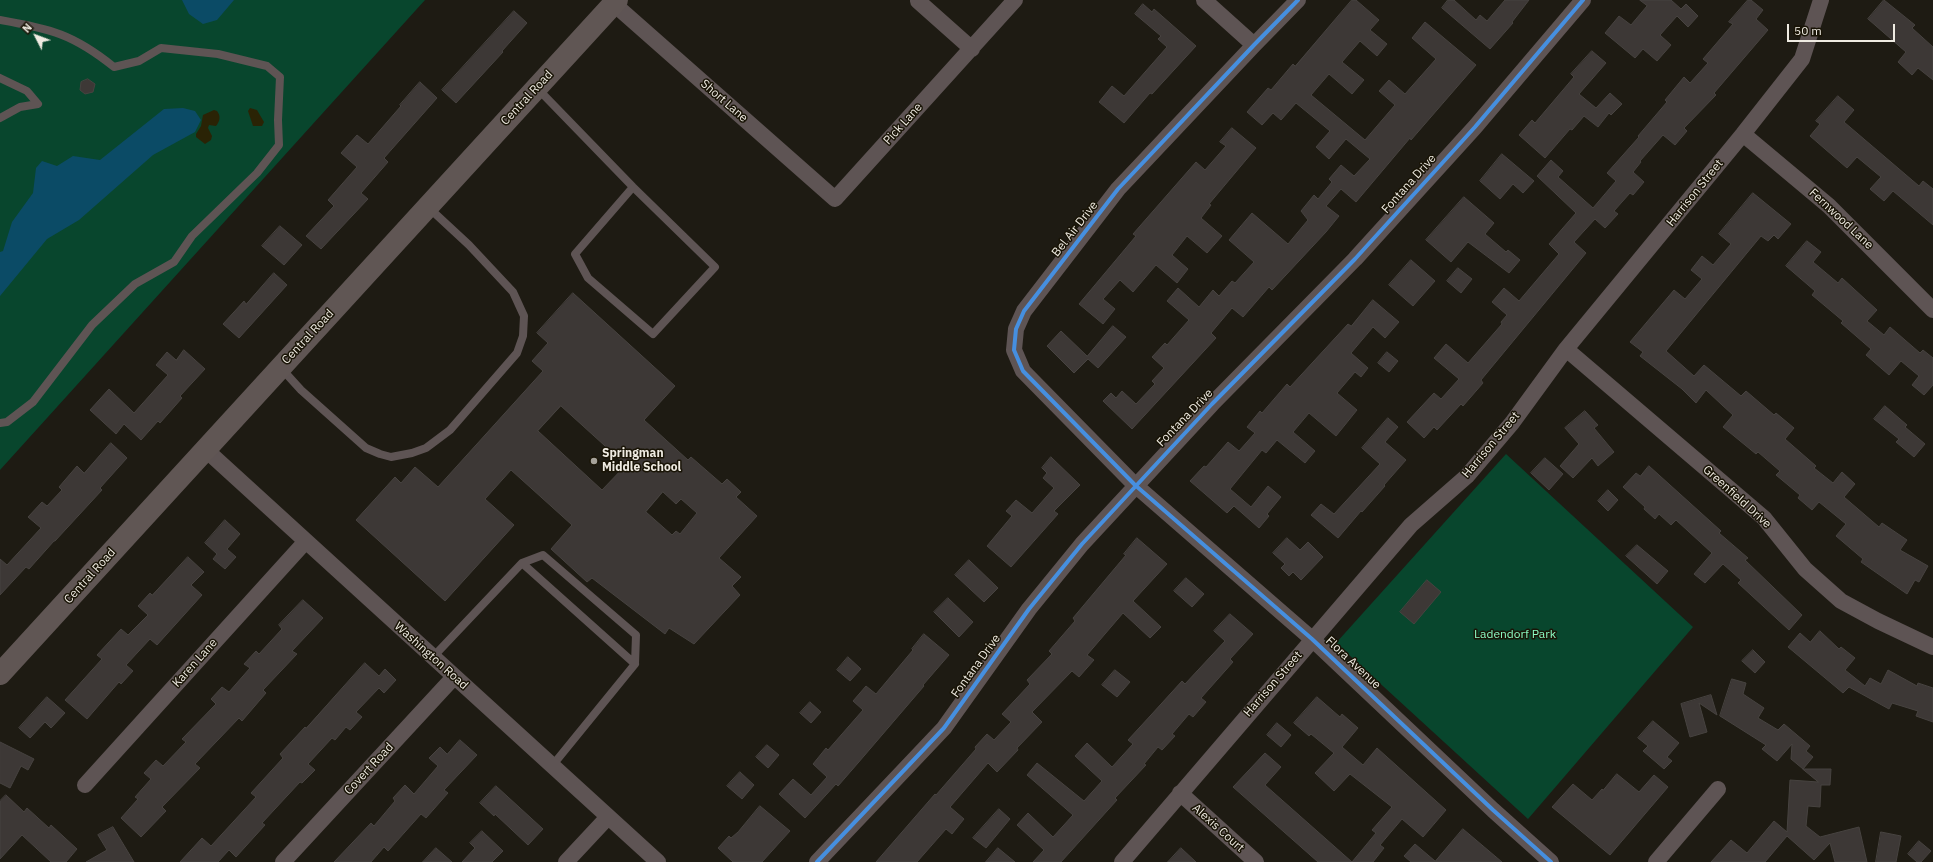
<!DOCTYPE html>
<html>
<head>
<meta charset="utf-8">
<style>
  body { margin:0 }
  #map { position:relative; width:1933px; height:862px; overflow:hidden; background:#1e1b13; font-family:"IBM Plex Sans",sans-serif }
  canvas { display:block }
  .north { position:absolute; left:16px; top:16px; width:40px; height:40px; -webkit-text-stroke:3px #191406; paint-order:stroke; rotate:312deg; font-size:11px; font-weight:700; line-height:16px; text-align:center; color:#efebe2 }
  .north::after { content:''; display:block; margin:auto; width:14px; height:18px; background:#efebe2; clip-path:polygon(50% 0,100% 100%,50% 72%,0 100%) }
  .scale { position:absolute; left:1787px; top:24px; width:108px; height:18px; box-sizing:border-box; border:2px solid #efebe2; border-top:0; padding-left:5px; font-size:12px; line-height:14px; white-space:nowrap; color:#efebe2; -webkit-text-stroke:3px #191406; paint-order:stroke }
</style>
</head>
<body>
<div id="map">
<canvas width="1933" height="862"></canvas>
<div class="north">N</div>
<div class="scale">50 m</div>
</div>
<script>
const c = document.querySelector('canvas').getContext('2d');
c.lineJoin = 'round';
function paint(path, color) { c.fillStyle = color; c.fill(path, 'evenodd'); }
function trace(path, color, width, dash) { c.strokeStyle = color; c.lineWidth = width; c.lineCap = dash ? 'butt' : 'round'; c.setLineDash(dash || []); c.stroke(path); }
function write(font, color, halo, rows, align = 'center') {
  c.font = font + ' "IBM Plex Sans",sans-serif'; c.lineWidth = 3; c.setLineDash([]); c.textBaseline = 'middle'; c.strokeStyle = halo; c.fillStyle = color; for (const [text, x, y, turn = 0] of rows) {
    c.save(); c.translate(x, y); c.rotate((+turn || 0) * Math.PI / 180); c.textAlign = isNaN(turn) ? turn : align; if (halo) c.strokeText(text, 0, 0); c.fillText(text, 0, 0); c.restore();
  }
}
paint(new Path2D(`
  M0 0H425L0 470Z
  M1506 454 1693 627 1528 819 1336 643Z`), '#08462d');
paint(new Path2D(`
  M250 108 257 110 264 122 262 126H253L248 111Z
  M214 110 217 111C221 116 220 121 216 126L209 125 208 128 212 136 211 140 205 144 196 137V134L201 126 203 115Z`), '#2a2305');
paint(new Path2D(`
  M182 0H234L217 20 203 24 189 14Z
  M183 108 195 111 201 120 195 132 153 155 79 220 47 239 0 296V252L3 251 12 222 33 193 36 168 42 161 57 166 73 156 100 160 164 109Z`), '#0b4b66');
const building = new Path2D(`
  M1352 0H1356L1379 20 1370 30 1387 44 1377 56 1360 41 1342 62 1364 80 1352 94 1329 74 1311 95 1365 140 1395 105 1379 91 1389 80 1405 94 1436 59 1412 38 1425 22 1476 65 1411 140 1410 138 1356 202 1341 189 1326 206 1339 216 1326 232 1272 290 1269 287 1243 317 1232 308 1211 333 1216 338 1132 429 1103 401 1111 393 1116 398 1122 391 1136 404 1155 384 1152 381 1164 368 1152 357 1165 343 1167 345 1189 320 1167 301 1178 288 1199 307 1213 290 1219 296 1232 281 1235 283 1254 262 1229 240 1252 213 1288 244 1308 220 1301 211 1314 195 1318 199 1332 182 1329 179 1341 165 1354 176 1370 159 1346 139 1329 159 1316 147 1330 131 1296 103 1281 120 1273 113 1262 125 1247 112 1268 88 1271 90 1293 64 1295 66Z
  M1448 0H1454L1476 20 1480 15 1487 21 1505 0H1529L1512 22 1513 23 1490 49 1442 8Z
  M1640 0H1671L1681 9 1686 4 1698 16 1688 27 1677 16 1660 35 1671 45 1657 61 1643 49 1635 58 1605 33 1619 16 1631 25 1647 6Z
  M1748 0H1751L1763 10 1756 19 1768 30 1714 93 1716 95 1684 128 1687 131 1675 145 1663 135 1640 161 1641 162 1633 172 1644 182 1633 195 1630 193 1614 211 1618 214 1605 228 1595 219 1574 242 1586 253 1481 380 1483 383 1463 406 1461 404 1437 430 1434 427 1424 438 1407 422 1434 393 1441 399 1459 379 1434 358 1446 344 1468 363 1502 324 1501 322 1507 315 1492 302 1504 288 1519 301 1559 254 1549 244 1576 213 1537 176 1551 160 1563 171 1558 177 1593 208 1616 181 1607 173 1639 137 1638 136 1667 102 1665 100 1684 77 1690 83 1708 63 1703 59 1733 24 1729 22Z
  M1884 0 1915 25 1912 28 1933 47V80L1918 68 1912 75 1898 62 1906 52 1868 19Z
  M1143 4 1152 12 1154 9 1196 46 1152 94 1150 93 1124 123 1099 102 1112 86 1124 96 1167 47 1158 39 1161 36 1135 14Z
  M514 11 527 23 502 51 503 52 456 103 442 90Z
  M1592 51 1606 63 1579 94 1596 108 1610 93 1622 104 1611 115 1609 113 1598 127 1584 116 1572 130 1570 129 1545 158 1519 135 1532 120 1535 123 1574 77 1571 74Z
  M88 79 95 84 93 92 85 94 80 90 81 82Z
  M420 82 437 98 384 158 388 162 361 193 368 199 321 249 306 236 334 206 328 200 357 167 341 153 357 135 368 144 401 106 400 105Z
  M1838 96 1854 110 1844 122 1919 186 1923 181 1933 189V225L1893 191 1884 201 1870 189 1881 177 1857 157 1847 168 1810 136 1820 124 1816 121Z
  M1232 128 1256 148 1209 204 1211 205 1201 218 1222 236 1207 253 1187 236 1172 255 1188 269 1177 283 1156 265 1133 292 1120 280 1103 299 1115 309 1103 324 1079 304 1136 236 1133 234 1196 162 1205 170 1226 146 1220 142Z
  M1502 154 1534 181 1523 193 1513 184 1500 199 1480 181Z
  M1753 193 1791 224 1778 239 1774 235 1768 241 1761 236 1666 351 1694 376 1704 365 1741 396 1746 391 1774 415 1776 413 1794 428 1785 439 1816 466 1814 468 1833 483 1842 472 1855 484 1844 497 1879 527 1882 523 1907 540 1900 550 1928 566 1919 582 1915 580 1907 594 1861 562 1863 559 1836 536 1846 524 1819 502 1812 510 1798 498 1800 495 1776 475 1780 471 1758 452 1756 454 1723 427 1733 415 1722 405 1706 390 1696 403 1682 389 1640 356 1643 352 1630 342 1674 290 1685 299 1702 279 1691 270 1702 256 1713 265 1731 244 1719 234Z
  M1464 197 1494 223 1485 234 1506 252 1508 250 1520 260 1509 273 1468 242 1451 262 1426 240Z
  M280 226 302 245 284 265 262 246Z
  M1807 241 1821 252 1813 262 1838 283 1842 278 1877 310 1867 321 1884 335 1890 327 1920 353 1923 350 1933 358V385L1924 395 1912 385 1919 376 1901 361 1889 375 1866 355 1871 349 1841 323 1843 321 1812 295 1815 291 1786 266Z
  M1411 260 1435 281 1413 306 1389 285Z
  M1458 268 1472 279 1461 293 1447 281Z
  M274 273 287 285 239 338 223 324 244 301 246 304Z
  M573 293 675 386 644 420 688 460 691 457 722 484 727 479 741 492 736 497 757 516 719 558 741 577 732 586 740 595 694 644 669 628 665 634 592 578 587 582 551 549 572 525 511 470 485 499 514 525 445 601 356 520 395 477 401 483 415 467 438 487 543 371 532 361 548 343 537 333ZM561 406 626 465 602 490 538 431ZM663 492 676 504 681 499 697 513 680 534 676 531 672 535 646 512Z
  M1373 300 1399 322 1385 338 1373 327 1351 353 1368 368 1361 377 1355 372 1337 393 1357 410 1336 436 1309 413 1293 432 1315 451 1305 463 1277 440 1266 453 1262 450 1230 489 1251 507 1268 486 1281 497 1267 514 1269 516 1259 528 1234 506 1227 513 1190 481 1204 466 1206 467 1228 442 1239 451 1255 433 1247 427 1260 411 1262 413 1287 384 1290 387 1348 324 1351 326Z
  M1113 326 1126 337 1098 368 1088 359 1074 373 1047 346 1061 331 1087 356Z
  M184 350 205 369 180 396 182 398 160 423 158 421 141 440 124 424 116 434 90 410 109 389 134 413 168 375 156 365 167 352 176 360Z
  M1387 352 1398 361 1389 372 1378 363Z
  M1885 406 1907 425 1905 427 1925 444 1914 457 1896 442 1899 439 1874 419Z
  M1585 411 1598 425 1594 428 1614 452 1598 466 1592 458 1573 478 1560 466 1579 444 1565 428Z
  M1388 418 1398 427 1385 442 1406 460 1384 485 1385 486 1362 512 1361 511 1338 538 1311 515 1321 504 1334 514 1380 464 1362 448Z
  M111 443 127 458 100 488 102 490 55 541H54L29 569 26 567 0 595V559L7 565 41 528 28 517 42 502 47 506 62 490 59 487 77 466 84 473Z
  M1051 457 1080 485 1054 511 1058 514 1011 567 987 546 1012 516 1006 511 1016 500 1032 513 1054 488 1043 478 1047 473 1042 468Z
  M1545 458 1563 474 1549 490 1531 473Z
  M1649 466 1721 531 1719 533 1748 558 1745 560 1802 615 1789 630 1738 583 1741 580 1723 564 1705 583 1694 574 1712 553 1676 520 1671 525 1659 514 1655 519 1644 509 1645 507 1623 487 1636 473 1640 476Z
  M1608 490 1618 500 1608 511 1598 501Z
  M225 520 240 534 227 549 236 557 225 569 213 559 217 554 205 543Z
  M1137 538 1167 564 1133 601 1161 627 1150 638 1123 613 1087 655 1094 660 1079 677 1072 671 1032 712 1042 722 1017 748 1018 750 997 772 988 763 950 807 964 819 952 834 946 829 917 862H876L935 794 936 795 976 749 975 747 987 734 994 740 1011 722 1002 714 1030 684 1027 680 1052 654 1049 651 1075 621 1073 618 1126 555 1124 554Z
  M1287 538 1300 550 1308 542 1323 557 1301 580 1293 572 1289 576 1281 568 1285 564 1273 553Z
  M1637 545 1668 571 1657 584 1626 556Z
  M188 557 204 572 191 585 202 595 157 645 150 639 126 665 133 671 121 684 119 682 87 719 65 700 102 659 97 655 121 629 128 635 148 615 138 606 150 593 152 595Z
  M969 560 998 588 984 602 955 575Z
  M1186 578 1204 594 1192 607 1174 591Z
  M1427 580 1441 592 1414 624 1400 612Z
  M948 598 973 622 959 637 934 612Z
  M303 600 323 618 292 651 297 654 263 690 266 693 242 721 239 718 195 764 200 768 162 807 166 811 141 837 121 818 138 799 135 797 151 779 144 773 156 760 163 766 186 742 182 739 216 704 211 699 222 687 229 692 250 668 244 664 256 651 259 654 282 629 279 625Z
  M1230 614 1253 634 1230 659 1233 662 1201 698 1206 702 1193 717 1189 714 1172 734 1175 736 1162 750 1158 747 1144 764 1146 765 1115 798 1117 800 1061 862H1033L1044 850 1017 825 1028 813 1053 837 1073 815 1027 775 1037 763 1084 801 1102 781 1075 756 1087 743 1112 767 1133 744 1128 740 1151 715 1182 681 1185 684 1225 641 1214 631Z
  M1820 631 1839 649 1841 647 1855 658 1845 670 1865 686 1870 678 1881 684 1888 670 1917 686 1918 683 1933 688V722L1916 716 1918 711 1892 703 1889 709 1849 687 1843 693 1788 647 1800 633 1810 642Z
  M924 634 949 655 923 685 924 686 858 763 838 786 836 784 805 818 779 794 793 779 811 795 827 777 813 764 826 748 828 750 863 710 853 701 866 686 876 694 913 650 912 649Z
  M1753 650 1765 662 1755 673 1742 661Z
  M848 657 861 669 850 681 837 670Z
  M365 663 379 676 385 669 396 680 384 693 379 688 356 712 362 717 350 730 346 727 335 740 332 738 308 764 315 770 302 783 300 782 262 823 265 825 236 857 229 850 218 862H180L202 838 211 846 256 797 251 793 283 758 280 754 305 727 306 728Z
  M1115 670 1130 682 1117 697 1102 685Z
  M1732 679 1746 683 1743 694 1764 708 1758 718 1778 730 1784 724 1810 746 1806 751 1813 757 1803 769 1791 759 1792 744 1777 761 1762 749 1766 745 1720 716Z
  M1711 695 1717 715 1699 703 1707 732 1690 737 1681 704Z
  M47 697 65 713 51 728 45 722 30 738 19 728Z
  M1317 697 1340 717 1342 714 1358 728 1342 747 1363 765 1377 748 1446 810 1423 837 1402 819 1380 845 1384 848 1373 862H1318L1233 787 1265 753 1281 767 1265 785 1352 862 1376 833 1372 830 1392 807 1350 774 1334 791 1315 773 1334 753 1311 734 1309 736 1294 723Z
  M810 702 821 712 811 723 800 713Z
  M1653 721 1679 743 1667 757 1672 761 1664 769 1643 751 1648 746 1638 738Z
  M1277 723 1291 735 1281 747 1267 735Z
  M460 740 477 755 444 790 448 793 426 818 421 814 388 851 384 847 371 862H334L371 823 374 826 395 801 393 798 405 785 414 794 438 766 429 758 440 747 447 754Z
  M0 742 34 759 28 770 21 766 10 788 0 783Z
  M767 745 779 755 768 768 756 757Z
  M1803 769H1831L1830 785H1821L1820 807 1808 806 1806 826 1820 837 1859 827 1867 862H1835L1830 843 1814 860 1787 836 1765 862H1711L1731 840 1747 853 1774 821 1787 832 1790 780 1818 782Z
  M740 772 754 785 742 799 727 786Z
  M1617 774 1639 792 1654 775 1668 787 1610 855 1552 807 1573 784 1592 800 1602 789 1603 790Z
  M496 786 543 829 528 845 495 814 494 816 480 803Z
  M6 795 24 812 27 808 49 828 51 825 77 849 66 862H51L22 835 0 859V801Z
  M760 806 790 831 762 862H733L718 848 729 836 731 838 738 832Z
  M999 809 1010 819 986 848 973 838Z
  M113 827 134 862H86L107 850 98 835Z
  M1463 829 1502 862H1411L1404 856 1415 844 1435 861Z
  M482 831 503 851 492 862H462L475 848 470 843Z
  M1881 832 1901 836 1896 862H1876Z
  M1919 841 1931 851 1921 862H1917L1908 854Z
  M436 848 452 862H423Z
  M998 848 1015 862H986Z
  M1181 848 1196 862H1168Z`);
paint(building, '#3d3836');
trace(building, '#474340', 1);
trace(new Path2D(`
  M0 20C51 29 73 34 114 67L139 61 161 48 218 54 267 66 280 77 278 120 279 145 257 173 192 236 174 262 135 284 92 325 33 402 7 422 0 423
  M0 78 27 91 38 104 20 107 0 118
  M537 88 633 187 715 267 653 334 588 278 575 254 633 187
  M281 368 301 390 366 448 380 454 391 457 412 453 426 448 450 430 517 353 523 336 524 316 513 292 469 245 428 207
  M522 563 635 664
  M433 657 522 563 543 555 636 635 635 664 552 766`), '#5e5454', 8);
trace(new Path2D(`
  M1204 0 1254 45
  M1298 0 1254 45 1118 189 1024 311 1016 329 1014 350 1023 371 1135 485 1312 639 1493 810 1551 862
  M918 1 972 49
  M614 4 835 199 1015 0
  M1743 134 1829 206 1933 310
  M1566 349 1764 518 1805 569 1841 601 1878 621 1933 647
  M205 449 658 862
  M85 785 306 541
  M1180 793 1256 862
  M283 862 454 677
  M566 862 608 817
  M817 862 944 728 1029 609 1082 544 1212 404 1355 259 1475 127 1583 0
  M1122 862 1411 525 1467 476 1512 423 1566 349 1743 134 1802 59 1821 0
  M1656 862 1718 789`), '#5e5454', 16);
trace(new Path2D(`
  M0 674 617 0`), '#605654', 22);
trace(new Path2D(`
  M1298 0 1254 45 1118 189 1024 311 1016 329 1014 350 1023 371 1135 485 1312 639 1493 810 1551 862
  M817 862 944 728 1029 609 1082 544 1212 404 1355 259 1475 127 1583 0`), '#468fdf', 4);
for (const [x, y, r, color] of [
  [594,461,4,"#a6a29a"]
]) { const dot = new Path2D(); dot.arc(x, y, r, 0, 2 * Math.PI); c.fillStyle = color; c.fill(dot); trace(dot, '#191406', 1.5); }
write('12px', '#efebe2', '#191406', [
  ["Central Road",527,98,-47],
  ["Short Lane",724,101,41],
  ["Pick Lane",903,124,-48],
  ["Fontana Drive",1409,184,-48],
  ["Harrison Street",1695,193,-51],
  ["Fernwood Lane",1841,219,43],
  ["Bel Air Drive",1075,229,-52],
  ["Central Road",308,337,-47],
  ["Fontana Drive",1185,418,-46],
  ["Harrison Street",1491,445,-50],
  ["Greenfield Drive",1737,497,42],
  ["Central Road",90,576,-48],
  ["Washington Road",431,656,42],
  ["Karen Lane",195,663,-48],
  ["Flora Avenue",1353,663,43],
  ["Fontana Drive",976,666,-54],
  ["Harrison Street",1273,684,-49],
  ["Covert Road",369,769,-47],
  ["Alexis Court",1218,828,42]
]);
write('bold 12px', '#efebe2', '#191406', [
  ["Springman",602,454],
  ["Middle School",602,468]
], 'left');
write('12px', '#8afcc4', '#191406', [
  ["Ladendorf Park",1515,635]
]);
</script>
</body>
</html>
